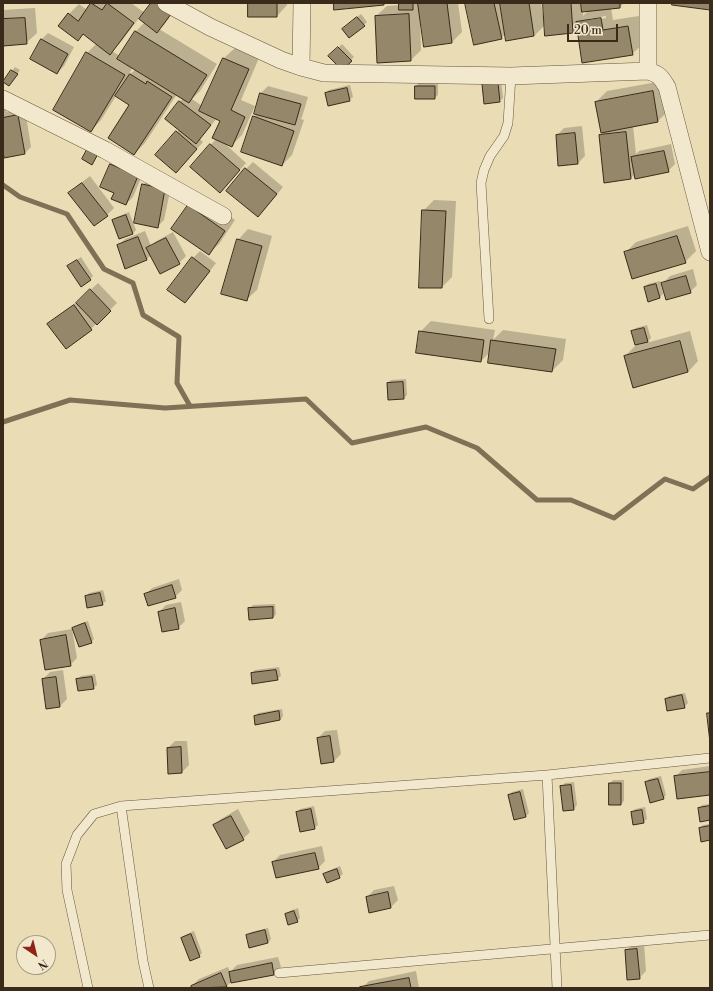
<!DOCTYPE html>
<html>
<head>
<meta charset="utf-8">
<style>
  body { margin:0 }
  #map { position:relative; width:713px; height:991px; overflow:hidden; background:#eadcb4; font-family:"Libre Bodoni",serif }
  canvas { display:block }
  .frame { position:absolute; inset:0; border:4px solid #392a19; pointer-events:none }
  .north { position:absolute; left:16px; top:935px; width:40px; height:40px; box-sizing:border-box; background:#f1e8ce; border:1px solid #a79c86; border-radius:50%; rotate:145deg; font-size:11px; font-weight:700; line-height:16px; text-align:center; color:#392a19 }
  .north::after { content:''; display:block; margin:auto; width:14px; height:18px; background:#8f2418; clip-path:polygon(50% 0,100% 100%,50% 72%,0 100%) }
  .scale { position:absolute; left:567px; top:24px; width:51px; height:18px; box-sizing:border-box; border:2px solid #392a19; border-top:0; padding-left:5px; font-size:12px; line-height:14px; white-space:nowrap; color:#392a19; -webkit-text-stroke:3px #f1e8ce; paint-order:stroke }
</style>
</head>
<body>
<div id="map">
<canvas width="713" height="991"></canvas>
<div class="frame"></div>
<div class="north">N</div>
<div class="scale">20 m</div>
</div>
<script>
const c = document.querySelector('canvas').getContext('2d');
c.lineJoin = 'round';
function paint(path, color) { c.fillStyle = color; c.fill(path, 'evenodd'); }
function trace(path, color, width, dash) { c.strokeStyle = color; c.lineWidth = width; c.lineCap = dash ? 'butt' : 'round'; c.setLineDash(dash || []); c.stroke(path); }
paint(new Path2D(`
  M93 3H131L145 13 152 3H172L177 7 164 25 159 29 217 64 200 91 192 99 202 106 224 58 235 48 259 58 241 100 255 106 242 135 231 146 223 142 246 163 227 184 192 166 216 139 221 120 217 118 200 139 203 142 183 165 157 155 179 130 166 119 183 98 177 94 145 143 134 154 131 105 116 96 101 120 91 131 87 53 96 44 69 14 79 4 87 10ZM139 18 145 22 135 32 120 56 112 51 120 43ZM133 67 136 69 128 76Z
  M249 3H287V5L277 16Z
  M400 3H458L462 32 451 43 422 21 420 22 421 50 411 60 376 16 387 6 400 5Z
  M466 3H541L544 22H545L544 3H624L620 7 611 8 613 20 639 16 643 44 632 54 578 27 573 32 546 24 534 36 506 33 501 38ZM589 10 583 16V11ZM606 16V18L588 21V19Z
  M35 8 37 33 26 43 3 45V10Z
  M361 14 367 22 364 25 346 26Z
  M48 33 74 47 64 66 57 73 41 40Z
  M342 44 354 57 342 69 330 56Z
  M15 67 20 70 9 85 4 82Z
  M501 80 503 98 499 101 483 84Z
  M663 81 668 111 658 121 633 126 636 154 639 151 671 144 675 164 668 171 635 174 631 178 600 136 604 131 596 102 607 91Z
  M419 83H438V95L434 98 416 86Z
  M350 85 353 97 349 100 326 93 329 90Z
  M268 86 308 97 302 117 301 119 304 120 292 155 282 165 254 117 257 114 261 93Z
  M25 109 31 147 24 154 3 145V110H6V112Z
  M582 126 585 156 578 163 559 165 557 135 564 128Z
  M118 158 145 169 133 197 126 204 115 192 111 164Z
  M253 162 283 187 265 209 258 216 228 191 246 169Z
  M90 176 114 208 107 215 70 193 77 186Z
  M150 178 172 182 164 220 157 227 143 185Z
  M199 195 235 220 219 244 208 254 172 229Z
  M434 200 456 201 452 277 442 287 423 211Z
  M129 212 136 230 133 233 113 221 117 217Z
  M688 226 696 251 685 262 625 253 636 242Z
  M248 229 272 236 257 290 246 300 238 240Z
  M145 231 151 246 155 242 173 232 186 256 179 263 151 255 146 260 118 246 125 239Z
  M200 251 216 263 192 295 185 302 193 258Z
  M81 257 93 276 90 279 68 266Z
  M693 269 697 285 690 292 663 283 670 276Z
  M660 281 663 294 660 297 645 287 648 284Z
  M98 283 117 303 91 329 49 324 56 317 81 299Z
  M431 321 495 330 493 340 503 330 566 339 563 360 552 371 491 351 481 361 417 352 420 332Z
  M647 325 651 338 646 343 690 331 698 361 688 372 625 356 636 345 632 331 636 328Z
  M406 379 407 395 404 398 388 383 391 380Z
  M179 579 182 590 175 597 145 595 152 588Z
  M103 590 106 601 102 604 86 596 89 593Z
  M181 602 185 621 178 628 159 612 166 605Z
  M275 604 276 614 273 618 249 609 253 605Z
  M88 621 94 639 91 642 73 628 77 625Z
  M72 629 77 658 70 665 41 640 48 633Z
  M279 667 281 676 277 679 252 673 255 670Z
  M63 670 67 699 60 706 47 708 43 679 50 672Z
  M95 674 97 685 93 688 78 679 81 676Z
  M685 693 688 703 684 707 666 699 669 696Z
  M282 709 283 716 280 720 255 716 258 713Z
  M337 730 341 754 334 761 322 763 318 738 325 731Z
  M175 741H187L189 765 182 772 168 748Z
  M710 766V794L675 777 682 770Z
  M661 776 666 795 663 799 646 783 649 779Z
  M613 780H624V801L621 804 610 784Z
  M574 782 577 805 574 809 561 787 565 783Z
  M523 789 529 813 526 816 515 819 509 795 512 792Z
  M710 804V819L699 808 702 805Z
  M314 806 318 825 314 828 297 812 300 809Z
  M645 807 647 819 643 822 632 812 635 809Z
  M238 809 250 832 243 839 214 825 221 819Z
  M710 824V839L700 828 703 825Z
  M322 846 325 861 318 868 273 862 280 855Z
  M340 866 343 874 339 877 325 874 328 871Z
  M394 886 398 900 391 907 367 897 374 890Z
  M298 908 300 918 297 921 286 914 290 911Z
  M268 928 271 939 268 943 247 935 251 932Z
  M194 931 202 953 199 956 182 938 185 935Z
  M644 943 646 971 639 978 626 951 633 944Z
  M278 957 281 967 274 974 232 981 226 987 223 988H193L192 986 199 979 228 967 230 972 237 965Z
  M416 971 419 988H362L369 981Z`), '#0003');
trace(new Path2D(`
  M3 185 20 197 67 214 104 269 133 283 143 315 179 337 177 383 190 406
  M3 422 70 400 165 408 306 399 352 443 426 427 477 448 537 500H571L614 518 665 479 693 489 710 477`), '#7f7056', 5);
const building = new Path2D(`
  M91 3 102 10 107 3 134 23 110 55 83 34 78 41 58 26 68 13 78 21Z
  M151 3H156L171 14 157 33 139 19Z
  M248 3H277V17H248Z
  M334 3H384V5L334 10Z
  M399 3H413V10H399Z
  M418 3H447L452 43 424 47Z
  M465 3H494L502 39 474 45Z
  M500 3H529L534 36 506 41Z
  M543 3H571L573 33 545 36Z
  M581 3H620V8L582 12Z
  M672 3H710V10L672 5Z
  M409 14 411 61 377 63 375 16Z
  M357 17 365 26 349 38 342 29Z
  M25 18 27 44 3 46V19Z
  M601 18 603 30 628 26 633 55 582 63 576 22Z
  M135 31 207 75 189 103 117 59Z
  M41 39 68 54 57 74 30 59Z
  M338 47 352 61 342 70 328 56Z
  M86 52 125 75 91 132 53 110Z
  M223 58 249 69 231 110 245 117 232 147 212 138 220 121 199 111Z
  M11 70 18 74 9 86 3 82Z
  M130 74 146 84 147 81 172 97 134 155 108 138 129 105 115 96Z
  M498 83 500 102 484 104 482 84Z
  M415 86H435V99H415Z
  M347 88 350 101 328 106 325 93Z
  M653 91 658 122 601 133 595 102Z
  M260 93 301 104 295 125 254 114Z
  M179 101 211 125 196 144 165 119Z
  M18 115 25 154 4 158 3 151V118Z
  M253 116 294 131 282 166 241 152Z
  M176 131 197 149 176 173 155 155Z
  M626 132 631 179 604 183 599 135Z
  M575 133 578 164 558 166 556 135Z
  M210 144 240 170 220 193 190 167Z
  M89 146 99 152 92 165 82 159Z
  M664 151 669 172 635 179 631 157Z
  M110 164 138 176 126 205 111 199 114 193 100 187Z
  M245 168 277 194 258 217 226 191Z
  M82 183 108 216 94 226 68 193Z
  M142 184 165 189 158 228 134 223Z
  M188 205 225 231 209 255 171 229Z
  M422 210 446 211 442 288H419Z
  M126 215 133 234 119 239 112 220Z
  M677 236 686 263 632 279 624 252Z
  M138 237 147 260 125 269 117 245Z
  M166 238 180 264 160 274 146 248Z
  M237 239 262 246 247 301 221 294Z
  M192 257 210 271 185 303 167 290Z
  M77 260 91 280 81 287 67 266Z
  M686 276 691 293 666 300 661 283Z
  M656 284 660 298 648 302 644 287Z
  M90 289 111 311 97 325 76 303Z
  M74 305 92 330 66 349 47 324Z
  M644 328 648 342 635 345 631 331Z
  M419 331 484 340 481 362 416 353Z
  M491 340 556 349 552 372 488 363Z
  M680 341 688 372 633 388 624 356Z
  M403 382 404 399 388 400 387 383Z
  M172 585 176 598 148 606 144 594Z
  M100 593 103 605 87 608 85 596Z
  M273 607V618L249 620 248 608Z
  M175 608 179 629 162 632 158 612Z
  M85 623 92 643 79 647 72 628Z
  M66 635 71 666 45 670 40 640Z
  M276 670 278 680 252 684 251 673Z
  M56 677 60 707 46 709 42 679Z
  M92 677 94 689 78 691 76 679Z
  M682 695 685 708 667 711 665 699Z
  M279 711 280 720 255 725 254 716Z
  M707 713H710V742Z
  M330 736 334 762 321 764 317 738Z
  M181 747 182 773 168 774 167 748Z
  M710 772V795L677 799 674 776Z
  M658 779 664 799 650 803 645 782Z
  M609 783H621V805H609Z
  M571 785 574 810 563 811 560 786Z
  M520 792 526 817 514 820 508 795Z
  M710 806V820L700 822 698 808Z
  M311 809 315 829 300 832 296 812Z
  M642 810 644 823 633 825 631 812Z
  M231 816 244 840 226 849 213 825Z
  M710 826V840L701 842 699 828Z
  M315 853 319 869 276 878 272 862Z
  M337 869 340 878 327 883 323 874Z
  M388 892 391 908 369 913 366 897Z
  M294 911 298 922 288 925 285 914Z
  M265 930 268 943 249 948 246 935Z
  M191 934 200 957 190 961 181 938Z
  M637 949 640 979 627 980 625 950Z
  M272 963 274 975 231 983 229 972Z
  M221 973 227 987 191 988V986Z
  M409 978 411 988H361L360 987Z`);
paint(building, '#95876a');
trace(building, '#392a19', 1);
const lane = new Path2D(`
  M489 319 481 183 484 170 490 156 504 136 508 123 511 76
  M547 775 557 988
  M121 806 143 961 149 988
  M279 973 710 935
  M88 988 67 890 66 864 77 835 94 814 121 806 547 775 710 758`);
const street = new Path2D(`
  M166 3 210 27 281 60 301 67 324 73 511 76 648 71C659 74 661 77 667 87L710 252
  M301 67 302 3
  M648 71V3
  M3 99 105 150 223 216`);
trace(lane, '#655640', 10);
trace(street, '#655640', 18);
trace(lane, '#f1e8ce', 9);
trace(street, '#f1e8ce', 17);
</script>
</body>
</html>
